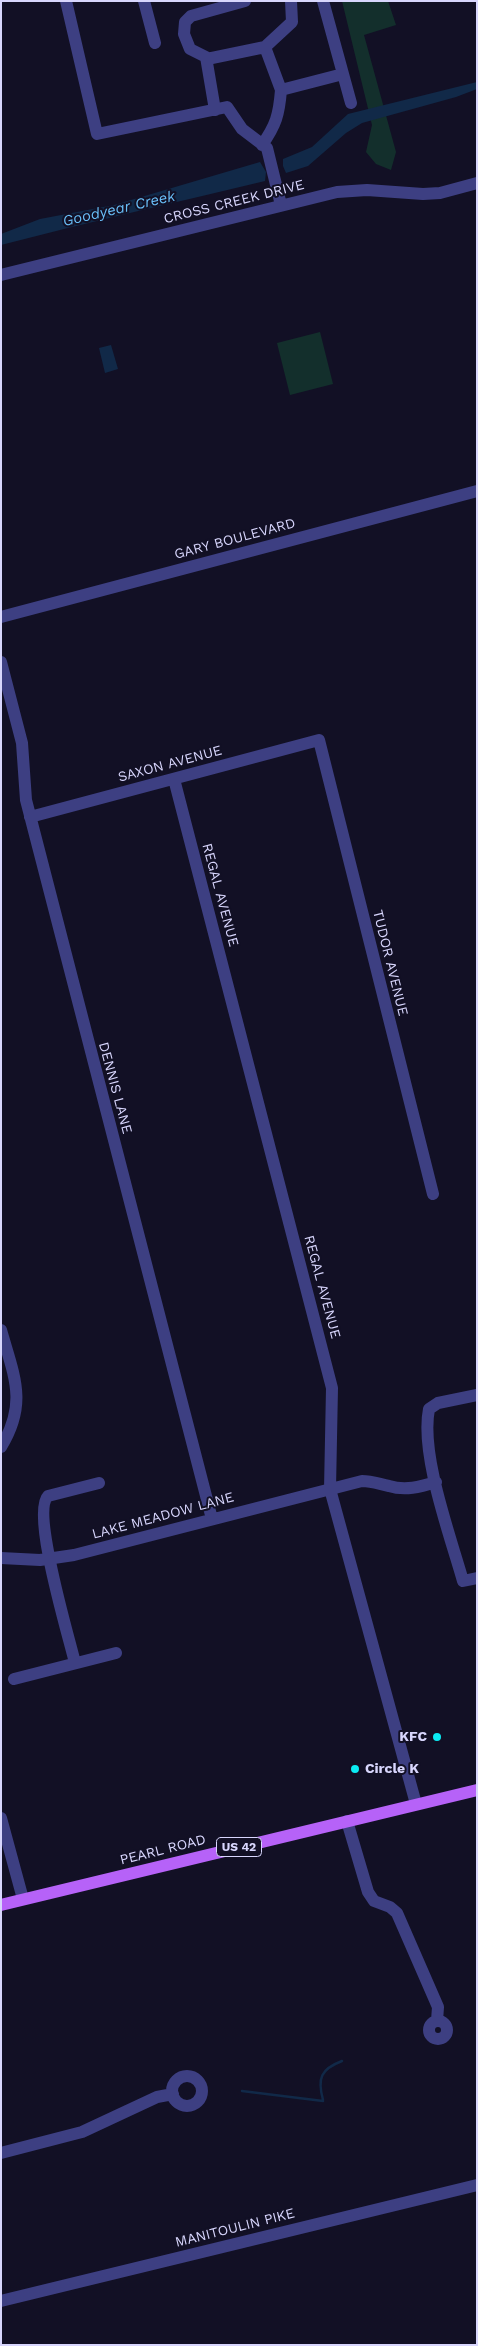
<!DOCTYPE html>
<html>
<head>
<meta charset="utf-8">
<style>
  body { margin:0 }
  #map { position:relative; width:478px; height:2346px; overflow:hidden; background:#121025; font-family:"Work Sans",sans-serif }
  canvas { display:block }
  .frame { position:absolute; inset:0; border:2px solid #d8d6fd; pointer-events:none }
</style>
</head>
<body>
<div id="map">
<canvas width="478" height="2346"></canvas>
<div class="frame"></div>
</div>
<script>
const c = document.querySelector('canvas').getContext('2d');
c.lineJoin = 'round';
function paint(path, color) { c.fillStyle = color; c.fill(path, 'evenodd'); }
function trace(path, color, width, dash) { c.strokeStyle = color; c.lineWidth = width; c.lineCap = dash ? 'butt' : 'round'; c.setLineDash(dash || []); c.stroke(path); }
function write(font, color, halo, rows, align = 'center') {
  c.font = font + ' "Work Sans",sans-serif'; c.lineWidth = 4; c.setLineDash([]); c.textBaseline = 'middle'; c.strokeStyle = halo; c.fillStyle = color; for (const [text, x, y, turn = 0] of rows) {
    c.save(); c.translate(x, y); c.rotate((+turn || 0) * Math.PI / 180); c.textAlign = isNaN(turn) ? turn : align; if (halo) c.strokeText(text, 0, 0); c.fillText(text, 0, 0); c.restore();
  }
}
paint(new Path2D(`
  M342 1H388L396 25 364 35 396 152 391 170 376 164 366 152 372 125Z
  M320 332 333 384 290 395 277 343Z`), '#132f2c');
paint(new Path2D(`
  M477 82V89L456 97 362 123 346 133 308 166 286 173 283 166V159L312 147 348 114Z
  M260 162 266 172 265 181C177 202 89 222 1 245V234L40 219 114 205Z
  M111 345 118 369 105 373 99 348Z`), '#112948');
trace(new Path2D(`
  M242 2091 323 2101
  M323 2100C317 2078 321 2069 342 2061`), '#112948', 2.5);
trace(new Path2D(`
  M66 1 97 134 227 107 242 129 267 148 281 205
  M144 1 155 43
  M323 1 351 103
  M207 59 265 47
  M281 90 265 47 292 22 291 1
  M215 110 206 57 190 49 184 34 185 22 191 16 245 1
  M262 145C276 125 279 115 281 90L343 74
  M1 275 337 192 367 190 423 194 440 193 477 183
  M1 617 477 491
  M1 662 22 743 26 800 212 1519
  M174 779 332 1388 330 1489 416 1804
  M30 817 319 740 433 1194
  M1 1330C14 1376 28 1403 1 1447
  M477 1395 438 1403 429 1409C420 1454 450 1535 463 1581L477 1578
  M1 1558 40 1560 74 1555 362 1481C372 1481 379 1484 389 1486 405 1491 420 1487 436 1482
  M75 1663C69 1637 31 1512 48 1496L99 1483
  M14 1679 116 1653
  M1 1818 23 1899
  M347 1821 368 1892 374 1901 390 1907 397 1913 438 2007 437 2021
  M429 2030a9 9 0 1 1 18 0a9 9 0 1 1-18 0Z
  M172 2091a15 15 0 1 1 30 0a15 15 0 1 1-30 0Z
  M1 2153 82 2132 157 2097 173 2094
  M1 2301 477 2185`), '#3d3f82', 12);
trace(new Path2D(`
  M1 1905 477 1790`), '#b662f8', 12);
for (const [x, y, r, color] of [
  [437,1737,5,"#0bebf3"],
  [355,1769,5,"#0bebf3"]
]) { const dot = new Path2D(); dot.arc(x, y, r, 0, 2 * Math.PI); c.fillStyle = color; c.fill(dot); trace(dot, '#121025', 2); }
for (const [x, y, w] of [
  [239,1847,45]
]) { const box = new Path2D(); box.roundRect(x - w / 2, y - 9.5, w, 19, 4); c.fillStyle = '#121025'; c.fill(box); trace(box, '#d8d6fd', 1); }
write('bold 12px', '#d8d6fd', null, [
  ["US 42",239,1847]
]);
write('14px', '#d8d6fd', '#121025', [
  ["CROSS CREEK DRIVE",234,202,-14],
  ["GARY BOULEVARD",235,539,-15],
  ["SAXON AVENUE",170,764,-15],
  ["REGAL AVENUE",220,895,75],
  ["TUDOR AVENUE",390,963,76],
  ["DENNIS LANE",115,1088,75],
  ["REGAL AVENUE",322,1287,75],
  ["LAKE MEADOW LANE",163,1516,-15],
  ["PEARL ROAD",163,1850,-14],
  ["MANITOULIN PIKE",235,2228,-14]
]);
write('bold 14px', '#d8d6fd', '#121025', [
  ["KFC",427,1737],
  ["Circle K",365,1769,"left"]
], 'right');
write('italic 15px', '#69bff8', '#121025', [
  ["Goodyear Creek",119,209,-13]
]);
</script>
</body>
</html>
